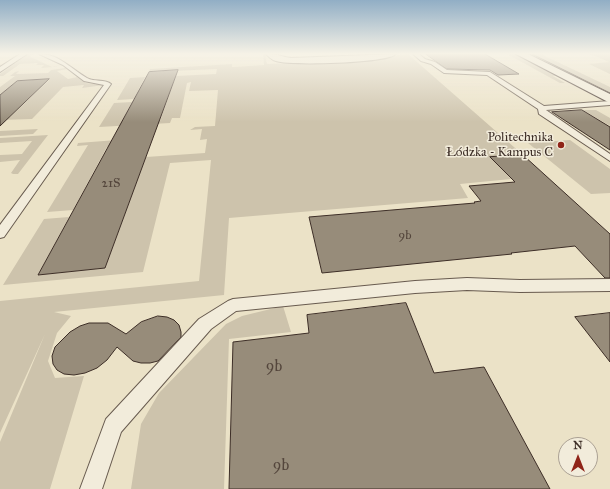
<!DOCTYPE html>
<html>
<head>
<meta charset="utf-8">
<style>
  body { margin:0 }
  #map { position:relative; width:610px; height:489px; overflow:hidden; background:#ebe2c7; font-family:"IM FELL Great Primer",serif }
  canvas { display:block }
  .north { position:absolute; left:558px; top:437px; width:40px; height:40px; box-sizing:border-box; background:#f2ecdb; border:1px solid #aaa093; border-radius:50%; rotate:0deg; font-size:11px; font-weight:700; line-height:16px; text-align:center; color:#3d2e27 }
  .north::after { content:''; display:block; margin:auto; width:14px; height:18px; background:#8f2418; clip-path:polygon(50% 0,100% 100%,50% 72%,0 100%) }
</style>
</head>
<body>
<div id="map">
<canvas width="610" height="489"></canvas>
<div class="north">N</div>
</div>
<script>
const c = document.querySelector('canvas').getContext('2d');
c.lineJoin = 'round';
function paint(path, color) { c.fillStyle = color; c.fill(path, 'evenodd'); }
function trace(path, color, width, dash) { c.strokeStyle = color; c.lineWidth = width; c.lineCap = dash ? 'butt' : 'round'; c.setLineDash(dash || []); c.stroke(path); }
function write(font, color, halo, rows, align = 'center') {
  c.font = font + ' "IM FELL Great Primer",serif'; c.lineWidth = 3; c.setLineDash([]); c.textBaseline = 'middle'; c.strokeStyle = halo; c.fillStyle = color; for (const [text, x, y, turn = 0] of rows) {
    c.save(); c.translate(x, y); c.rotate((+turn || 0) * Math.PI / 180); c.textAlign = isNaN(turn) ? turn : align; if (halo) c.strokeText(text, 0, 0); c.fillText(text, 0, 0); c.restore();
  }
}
paint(new Path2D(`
  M28 54H36L29 56 52 67 61 65 54 67 41 68 44 65H36L38 63 20 64 3 76H0V74Z
  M263 54H265L267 64 379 59C389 58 398 54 408 54L523 155 491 157 511 179 460 184 468 198 229 218 224 295 54 312 71 316 57 333 48 361 55 378 84 376 50 489H0V442L45 334 0 433V301L199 281 211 160 170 163 143 272 3 285 44 219 69 217 38 275 105 268 146 157 205 153 207 139 200 140 202 129 190 130 195 127 215 126 218 90 189 91 191 82 187 83 180 118H172L170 123 99 127 114 103 132 102 121 123 160 121 176 76 216 74 217 69 149 72 150 69 232 64V67L264 65Z
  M507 54H515L519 56 557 76H553L565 83H560Z
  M528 54H541L610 87V95Z
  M590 54H610V74L589 64 609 62Z
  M65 68 67 69 57 71 68 79 77 77 86 83 104 85 82 88 84 85 63 87 32 119 0 120V117H10L49 80 17 81 0 95V87L15 76H10L15 72 19 71 16 74 48 73 51 70Z
  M145 77 134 99 117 100 130 78Z
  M583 110H596L610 118V126Z
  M38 129 33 134 0 136V131Z
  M48 135 18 174H13L11 173 20 160 0 162V155L22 154 32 141 0 143V138Z
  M117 140 139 145 107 147 73 210 47 212 88 145 77 146 78 143Z
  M570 140 610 169V193L591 194 528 143Z
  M283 306 291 332 229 339 224 489H131L141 424 159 393 226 324 242 316Z`), '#cdc3ac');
const building = new Path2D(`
  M426 54H485L519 74 498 75 490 70 447 69Z
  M178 70 105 268 38 275 149 72Z
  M49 79 0 126V95L17 81Z
  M582 110 610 127V150L552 112Z
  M523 155 610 234V278H605L575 246 511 253 512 254 322 273 309 217 475 203 474 202 481 201 469 186 515 182 490 157Z
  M406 303 434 373 484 367 550 489H229L233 342 309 333 307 315Z
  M610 313V362L575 317Z
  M158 316 167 317 174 320 179 325 181 332V337L158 361 150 363H141L133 361 117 347 107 360 97 368 85 373 74 375 64 374 57 370 53 364 52 356 55 347 70 332 80 326 89 323H108L126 334 141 322Z`);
paint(building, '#978c7a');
trace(building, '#3d2e27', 1);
const service = new Path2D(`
  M20 54H27L0 72V67Z
  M39 54C58 53 71 69 87 78 94 82 105 79 111 84L4 237 0 238V225L104 85 84 81 63 65Z
  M413 54H419L425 59 435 62 447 70 490 72 544 106 610 101V105L546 110 610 154V161L539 114 538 109 487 75 444 73 431 64 421 61Z
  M467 278 520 280 610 279V291L520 292 467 290 415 293 236 311 211 329 121 432 102 489H80L106 419 199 319 228 301 233 299 415 281Z`);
const minor = new Path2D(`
  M266 54C275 53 282 57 291 58L396 54C388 63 289 66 276 61 272 60 269 57 266 54Z`);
const secondary = new Path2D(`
  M516 54H528L610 94V103Z`);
trace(service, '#685b4f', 2);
trace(minor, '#685b4f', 2);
trace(secondary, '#3d2e27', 2);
paint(service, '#f2ecdb');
paint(minor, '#f2ecdb');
paint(secondary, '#f2ecdb');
trace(new Path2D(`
  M532 54 610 93`), '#3d2e27', 1);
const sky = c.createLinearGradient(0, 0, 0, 122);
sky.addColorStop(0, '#91aec5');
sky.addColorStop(0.44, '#f6f2e6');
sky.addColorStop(1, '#f6f2e600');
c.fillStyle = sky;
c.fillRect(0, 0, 610, 122);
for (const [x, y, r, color] of [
  [561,145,4,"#8f2418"]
]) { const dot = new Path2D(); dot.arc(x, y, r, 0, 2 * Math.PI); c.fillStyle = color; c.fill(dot); trace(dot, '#f2ecdb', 1.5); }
write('13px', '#3d2e27', '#f2ecdb', [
  ["Politechnika",553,138],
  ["Łódzka - Kampus C",553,153]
], 'right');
write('13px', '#54463c', null, [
  ["21S",111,184],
  ["9b",405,236]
]);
write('16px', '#54463c', null, [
  ["9b",274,367],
  ["9b",281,466]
]);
</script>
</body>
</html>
